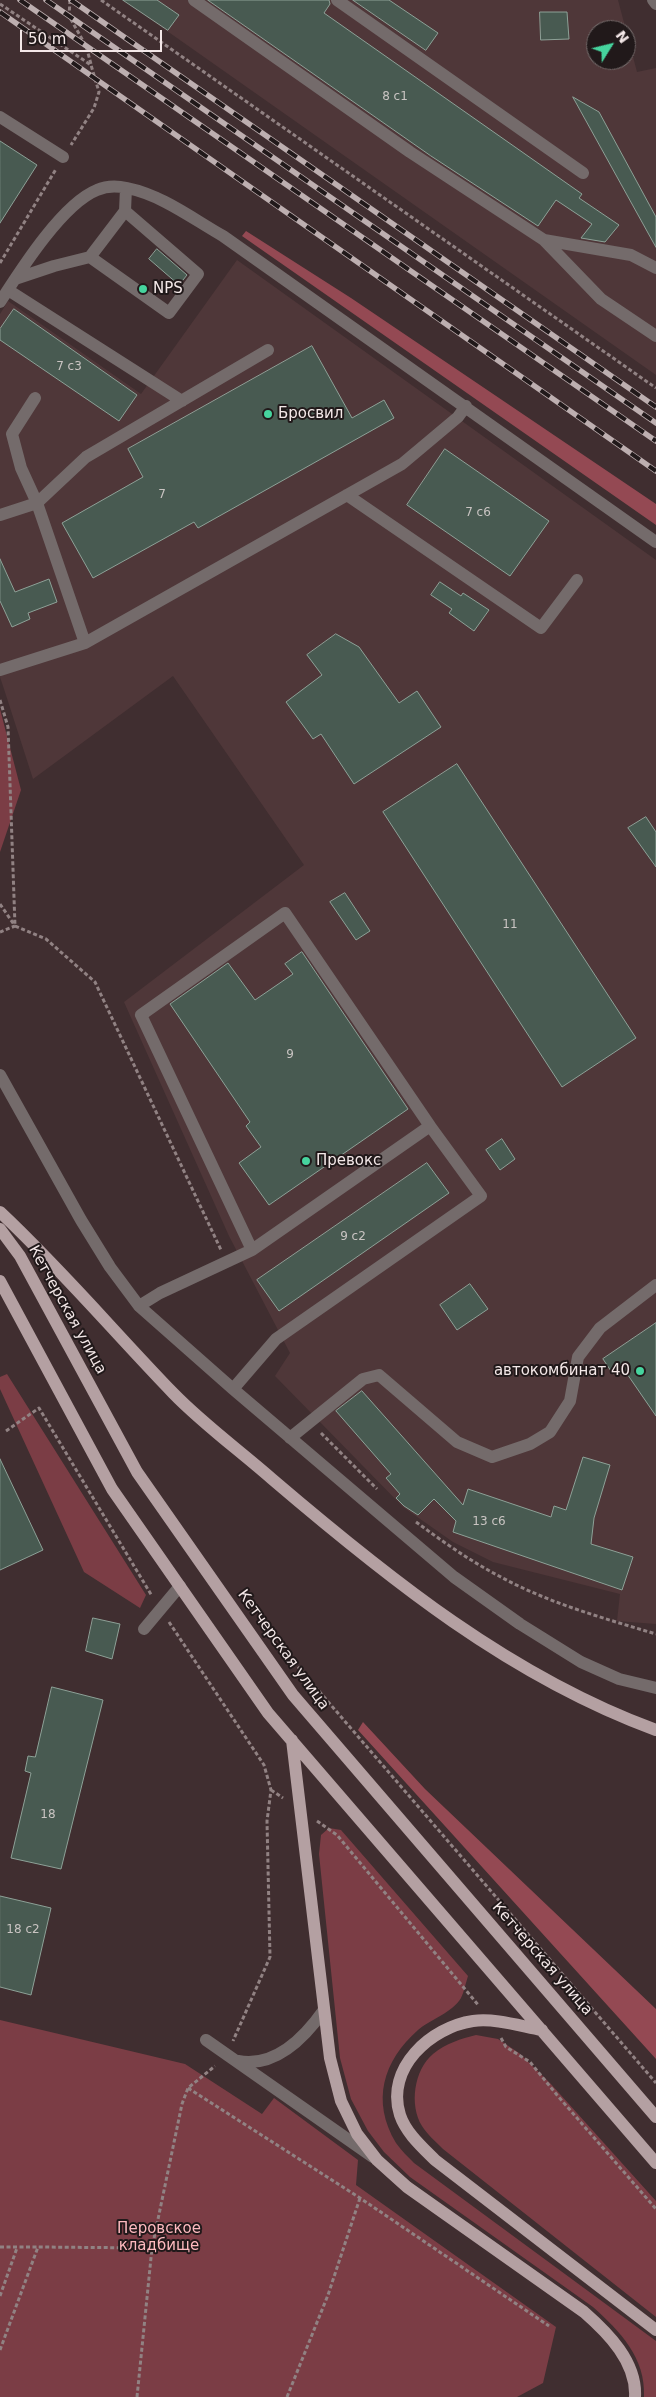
<!DOCTYPE html>
<html>
<head>
<meta charset="utf-8">
<style>
  body { margin:0 }
  #map { position:relative; width:656px; height:2397px; overflow:hidden; background:#402e30; font-family:"DejaVu Sans",sans-serif }
  canvas { display:block }
  .north { position:absolute; left:586px; top:20px; width:50px; height:50px; box-sizing:border-box; background:#21191a; border:1px solid #756c6c; border-radius:50%; rotate:54deg; font-size:14px; font-weight:700; line-height:20px; text-align:center; color:#f4e8e8 }
  .north::after { content:''; display:block; margin:auto; width:18px; height:22px; background:#46d49e; clip-path:polygon(50% 0,100% 100%,50% 72%,0 100%) }
  .scale { position:absolute; left:20px; top:30px; width:142px; height:22px; box-sizing:border-box; border:2px solid #f4e8e8; border-top:0; padding-left:6px; font-size:15px; line-height:18px; white-space:nowrap; color:#f4e8e8; -webkit-text-stroke:4px #21191a; paint-order:stroke }
</style>
</head>
<body>
<div id="map">
<canvas width="656" height="2397"></canvas>
<div class="north">N</div>
<div class="scale">50 m</div>
</div>
<script>
const c = document.querySelector('canvas').getContext('2d');
c.lineJoin = 'round';
function paint(path, color) { c.fillStyle = color; c.fill(path, 'evenodd'); }
function trace(path, color, width, dash) { c.strokeStyle = color; c.lineWidth = width; c.lineCap = dash ? 'butt' : 'round'; c.setLineDash(dash || []); c.stroke(path); }
function write(font, color, halo, rows, align = 'center') {
  c.font = font + ' "DejaVu Sans",sans-serif'; c.lineWidth = 4; c.setLineDash([]); c.textBaseline = 'middle'; c.strokeStyle = halo; c.fillStyle = color; for (const [text, x, y, turn = 0] of rows) {
    c.save(); c.translate(x, y); c.rotate((+turn || 0) * Math.PI / 180); c.textAlign = isNaN(turn) ? turn : align; if (halo) c.strokeText(text, 0, 0); c.fillText(text, 0, 0); c.restore();
  }
}
paint(new Path2D(`
  M123 0H618L637 72 656 68V375ZM596 30H626V60H596Z
  M237 260 656 560V1624L617 1621 620 1594 493 1562 453 1542 403 1507 275 1376 290 1353 229 1236 124 1002 304 865 173 676 33 779 4 689 0 677V314L8 301 141 394Z`), '#4f3739');
paint(new Path2D(`
  M0 709 21 790 0 852Z
  M7 1374 146 1595 140 1608 84 1572 0 1389V1377Z
  M329 1828 341 1830 468 1976C466 1982 464 1992 461 1998 452 2013 431 2019 418 2030 383 2061 371 2101 396 2143 401 2150 408 2157 414 2163L656 2341V2397H644C646 2358 620 2331 593 2307L410 2177 384 2152 368 2131 351 2099 340 2058 319 1854 321 1835Z
  M0 2020 185 2064 262 2114 274 2098 358 2160 356 2185 556 2327 543 2383 517 2397H0Z
  M476 2035 498 2039 519 2053 550 2083 656 2201V2317L443 2149C436 2142 427 2134 422 2126 409 2105 414 2070 433 2054 446 2043 461 2039 476 2035Z`), '#7b3d45');
paint(new Path2D(`
  M246 231 351 298 656 504V525L242 236Z
  M363 1722 425 1789 656 2009V2059L358 1730Z`), '#944953');
const building = new Path2D(`
  M123 0H157L179 15 168 30Z
  M208 0H329L330 4 324 13 582 194 579 198 619 225 605 242 581 238 592 224 556 200 538 226 431 156Z
  M353 0H389L438 33 426 50Z
  M540 12H567L569 39 541 40Z
  M573 97 599 112 656 217V247Z
  M0 141 37 165 0 223Z
  M157 249 187 275 179 285 149 259Z
  M14 309 137 395 119 421 0 340V329Z
  M312 346 352 418 384 400 394 418 198 528 194 522 93 578 62 523 143 477 128 449Z
  M445 449 549 521 510 576 407 505Z
  M0 559 15 592 49 579 57 602 28 613 30 619 12 627 0 601Z
  M440 582 461 596 463 593 489 610 474 631 449 613 452 609 431 595Z
  M336 634 359 647 399 703 417 691 441 727 354 784 321 734 313 739 286 702 322 675 307 655Z
  M457 764 636 1038 562 1087 383 812Z
  M646 817 656 832V867L628 828Z
  M345 893 370 931 356 940 330 902Z
  M302 952 408 1109 269 1205 239 1163 261 1147 246 1126 250 1122 170 1004 228 963 255 1000 293 974 285 964Z
  M502 1139 515 1159 500 1170 486 1150Z
  M427 1163 449 1193 279 1311 257 1280Z
  M470 1284 488 1309 457 1330 440 1305Z
  M656 1323V1416L623 1368 613 1374 603 1359Z
  M362 1391 463 1505 468 1489 551 1517 554 1506 566 1510 583 1457 610 1465 594 1518 591 1544 633 1557 622 1590 453 1532 456 1521 434 1499 418 1515 404 1506 396 1498 400 1494 386 1478 391 1474 336 1411Z
  M0 1459 43 1550 0 1570Z
  M93 1618 120 1624 112 1659 86 1651Z
  M52 1687 103 1700 61 1869 11 1858 31 1773 25 1771 28 1756 35 1757Z
  M0 1896 51 1908 31 1995 0 1987Z`);
paint(building, '#485a51');
trace(building, '#8da197', 1);
trace(new Path2D(`
  M70 0 69 16 86 46 91 64
  M101 0 656 388
  M0 4 91 65 99 92 94 108 71 145
  M0 263 56 169
  M0 700 8 727 15 926 46 939 95 982 221 1250
  M0 904 15 926 0 932
  M6 1431 39 1408 152 1596
  M321 1433 377 1489
  M416 1522C442 1541 470 1561 499 1576 548 1603 603 1618 656 1634
  M169 1622 264 1765 271 1790 267 1821 270 1957 233 2041
  M281 1647 656 2083
  M271 1790 283 1798
  M317 1821 337 1835 479 2006
  M501 2038 506 2047 530 2062 557 2095 656 2209
  M188 2088 360 2198 549 2326
  M0 2247H38
  M0 2296 17 2248
  M0 2350 38 2247 152 2248 182 2104 188 2088 215 2066
  M137 2397 152 2248
  M287 2397 328 2295 360 2198`), '#918283', 3, [4, 2.5]);
trace(new Path2D(`
  M194 0 410 152 544 240 631 255 656 268
  M337 0 583 173
  M653 0 656 4
  M0 117 63 157
  M544 240 601 299 656 336
  M90 257 125 211
  M15 279 54 266 90 257 169 313 198 274 125 211 126 188
  M8 290 182 401
  M0 302C20 271 62 204 97 190 106 186 118 186 127 188 162 195 193 219 223 236L656 542
  M35 398 12 434 21 468 37 503 86 457 268 350
  M347 495 541 628 577 580
  M0 515 37 503 85 643 402 464 458 417 466 406
  M0 670 85 643
  M0 1075 81 1220 110 1267 139 1306 233 1389 454 1577 520 1624 581 1662 619 1679 656 1688
  M139 1306 160 1293 252 1250 430 1126 285 913 141 1015 252 1250
  M233 1389 276 1339 481 1196 430 1126
  M290 1438 363 1379 379 1375 457 1442 492 1457 530 1444 550 1432 570 1401 578 1357 600 1328 656 1285
  M144 1629 180 1586
  M206 2040 373 2157
  M238 2061C275 2068 305 2037 324 2010`), '#746b6b', 12);
trace(new Path2D(`
  M0 1212C61 1269 115 1333 173 1393 203 1424 239 1450 272 1479 388 1578 511 1677 656 1730
  M0 1229 20 1256 137 1472 293 1695 656 2117
  M0 1281 112 1489 268 1713 656 2163
  M292 1740 330 2058 341 2101 357 2134 377 2160 407 2187 584 2312C608 2333 637 2362 635 2397
  M542 2030C520 2026 495 2018 473 2021 431 2027 385 2068 400 2115 406 2133 422 2147 435 2160L656 2330`), '#b4a0a2', 12);
const rail = new Path2D(`
  M20 0 656 441
  M46 0 656 423
  M71 0 656 407
  M0 12 656 471`);
trace(rail, '#bdafb0', 5.5);
trace(rail, '#21191a', 4, [11]);
for (const [x, y, r, color] of [
  [143,289,5,"#46d49e"],
  [268,414,5,"#46d49e"],
  [306,1161,5,"#46d49e"],
  [640,1371,5,"#46d49e"]
]) { const dot = new Path2D(); dot.arc(x, y, r, 0, 2 * Math.PI); c.fillStyle = color; c.fill(dot); trace(dot, '#21191a', 2); }
write('12px', '#c9c4c2', null, [
  ["8 c1",395,97],
  ["7 с3",69,367],
  ["7",162,495],
  ["7 с6",478,513],
  ["11",510,925],
  ["9",290,1055],
  ["9 с2",353,1237],
  ["13 с6",489,1522],
  ["18",48,1815],
  ["18 с2",23,1930]
]);
write('15px', '#f4e8e8', '#21191a', [
  ["NPS",153,289],
  ["Бросвил",278,414],
  ["Превокс",316,1161],
  ["автокомбинат 40",630,1371,"right"]
], 'left');
write('15px', '#f4e8e8', '#21191a', [
  ["Кетчерская улица",67,1310,61],
  ["Кетчерская улица",283,1650,54],
  ["Кетчерская улица",542,1959,49]
]);
write('15px', '#fdbabf', '#21191a', [
  ["Перовское",159,2229],
  ["кладбище",159,2246]
]);
</script>
</body>
</html>
